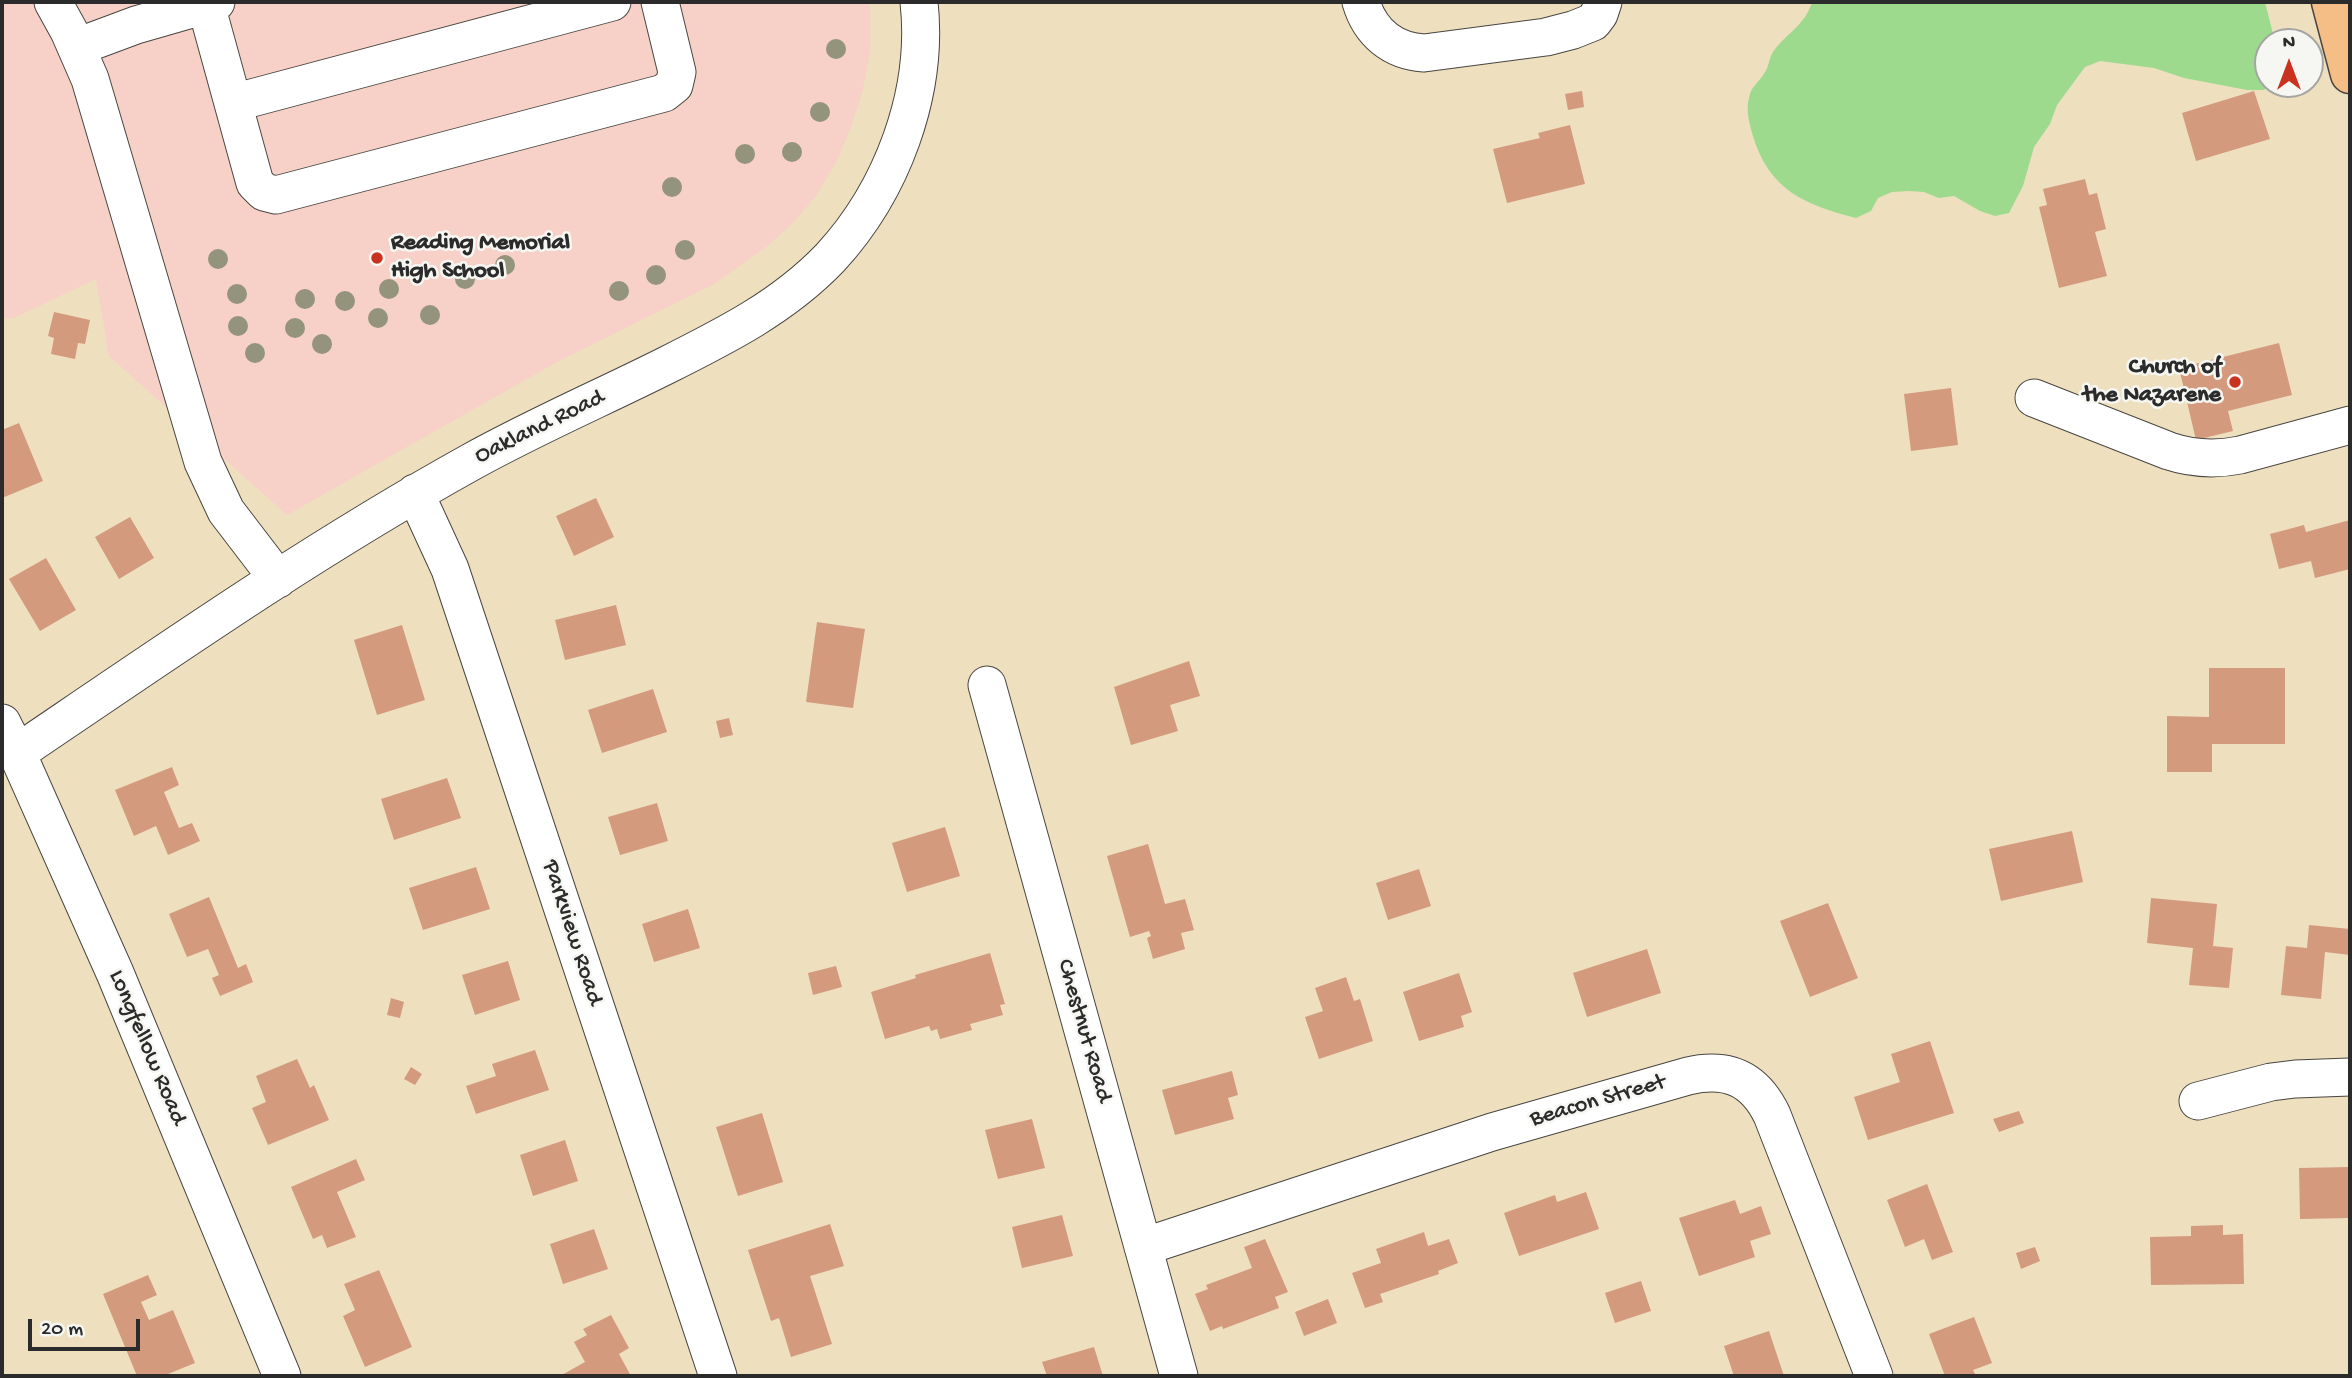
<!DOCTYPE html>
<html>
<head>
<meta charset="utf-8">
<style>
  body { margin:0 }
  #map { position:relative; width:2352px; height:1378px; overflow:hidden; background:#eedfbf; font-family:"Gochi Hand",sans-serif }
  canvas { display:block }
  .frame { position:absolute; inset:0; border:4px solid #2b2b2b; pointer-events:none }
  .north { position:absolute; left:2254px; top:28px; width:70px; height:70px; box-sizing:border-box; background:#f6f6f2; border:2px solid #a5a5a2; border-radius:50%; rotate:0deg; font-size:19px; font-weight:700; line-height:28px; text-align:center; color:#2b2b2b }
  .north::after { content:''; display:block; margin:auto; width:24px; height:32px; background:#c8321e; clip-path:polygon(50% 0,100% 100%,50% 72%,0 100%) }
  .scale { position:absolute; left:28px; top:1319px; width:112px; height:32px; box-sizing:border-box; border:4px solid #2b2b2b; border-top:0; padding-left:9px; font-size:21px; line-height:24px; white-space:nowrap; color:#2b2b2b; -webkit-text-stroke:5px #f6f6f2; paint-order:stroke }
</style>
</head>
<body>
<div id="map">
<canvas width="2352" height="1378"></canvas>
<div class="frame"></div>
<div class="north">N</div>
<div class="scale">20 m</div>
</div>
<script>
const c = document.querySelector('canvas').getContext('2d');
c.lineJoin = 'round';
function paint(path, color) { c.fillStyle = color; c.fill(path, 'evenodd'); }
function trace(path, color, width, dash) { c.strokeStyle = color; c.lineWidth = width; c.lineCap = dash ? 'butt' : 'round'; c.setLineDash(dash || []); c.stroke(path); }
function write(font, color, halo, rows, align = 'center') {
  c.font = font + ' "Gochi Hand",sans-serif'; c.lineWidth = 5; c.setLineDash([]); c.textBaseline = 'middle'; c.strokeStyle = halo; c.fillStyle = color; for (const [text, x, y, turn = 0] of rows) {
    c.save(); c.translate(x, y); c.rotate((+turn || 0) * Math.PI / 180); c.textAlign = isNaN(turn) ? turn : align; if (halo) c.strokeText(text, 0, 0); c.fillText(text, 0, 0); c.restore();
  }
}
paint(new Path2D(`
  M2 2H870V51L863 90 851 127 836 163 816 196 792 224 765 248 714 284 557 362 287 515 109 356 96 279 14 318 2 319Z`), '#f7d1c7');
paint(new Path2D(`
  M1812 2H2265L2275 42H2268V84H2270L2264 90H2247L2184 78 2154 68 2100 61 2085 67 2057 105 2050 124 2034 147 2023 186 2009 213 1995 216 1980 211 1954 196 1939 198 1924 192 1909 191 1892 192 1878 198 1871 211 1856 218C1805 205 1769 190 1753 136 1749 122 1745 109 1750 94 1752 86 1761 80 1765 72 1769 66 1769 58 1773 52 1785 34 1805 26 1812 2Z`), '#9eda8e');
paint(new Path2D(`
  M1582 91 1584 107 1568 110 1565 94Z
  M2254 91 2270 139 2196 161 2182 113Z
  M1570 125 1585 184 1507 203 1493 149 1540 138 1538 133Z
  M2085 179 2089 195 2097 193 2106 229 2095 232 2107 276 2059 288 2039 207 2047 205 2043 189Z
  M54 312 90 320 85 344 78 343 75 359 51 354 54 338 48 336Z
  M2279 343 2292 395 2228 411 2233 431 2196 440 2179 368Z
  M1951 388 1958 445 1911 451 1904 394Z
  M19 423 43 481 2 498V430Z
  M596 498 614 537 574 556 556 516Z
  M130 517 154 558 119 579 95 537Z
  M2350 520V569L2315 578 2311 561 2279 569 2270 534 2304 525 2306 532Z
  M46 558 76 610 40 631 9 579Z
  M616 605 626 645 565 660 555 620Z
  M817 622 865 629 853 708 806 702Z
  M402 625 425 700 377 715 354 640Z
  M1189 661 1200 696 1170 705 1178 731 1131 745 1114 687Z
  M2209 668H2285V744H2212V772H2167V716L2209 717Z
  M653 689 667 732 602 753 588 710Z
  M729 718 733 735 720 738 716 721Z
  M172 767 179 785 164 792 179 828 192 823 200 841 168 855 156 826 134 836 115 790Z
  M447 778 461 818 394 840 381 799Z
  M657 803 668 841 620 855 608 817Z
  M945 827 960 876 907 892 892 843Z
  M2072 831 2083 882 2001 901 1989 849Z
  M1148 844 1165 904 1185 899 1194 930 1181 933 1185 949 1153 959 1147 938 1151 936 1149 931 1130 937 1107 856Z
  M476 867 490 909 423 930 409 888Z
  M1419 869 1431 906 1388 920 1376 883Z
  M209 897 238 968 246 964 253 982 220 996 212 978 219 975 208 949 187 957 169 914Z
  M2151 898 2217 904 2213 946 2233 948 2229 988 2189 985 2193 948 2147 943Z
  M1828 903 1858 978 1810 997 1780 921Z
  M688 909 700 948 654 962 642 924Z
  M2309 925 2350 929V955L2325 952 2321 999 2281 995 2286 946 2307 948Z
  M1647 949 1661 993 1587 1017 1573 973Z
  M990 953 1005 1004 1000 1005 1003 1015 970 1024 972 1030 940 1039 937 1029 931 1031 929 1026 885 1039 871 992 916 978 915 975Z
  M508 961 520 1000 475 1015 462 975Z
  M836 966 842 987 813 995 808 973Z
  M1459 973 1472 1012 1461 1016 1464 1027 1419 1041 1403 992Z
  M1346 977 1354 1001 1360 999 1373 1041 1319 1059 1305 1017 1323 1011 1315 988Z
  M391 998 404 1002 400 1018 387 1015Z
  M1930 1041 1954 1113 1868 1140 1854 1097 1900 1082 1891 1054Z
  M535 1050 549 1090 476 1114 466 1086 496 1076 492 1064Z
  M297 1059 310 1088 314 1085 329 1120 268 1145 252 1108 266 1102 256 1076Z
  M411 1067 422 1074 415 1085 404 1079Z
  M1232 1071 1238 1095 1228 1098 1234 1119 1175 1135 1162 1090Z
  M2019 1111 2024 1123 1999 1132 1993 1119Z
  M762 1113 783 1182 738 1196 716 1127Z
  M1032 1119 1045 1168 998 1179 985 1130Z
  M565 1140 578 1181 533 1196 520 1155Z
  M356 1159 365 1180 337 1192 356 1237 327 1248 322 1235 313 1239 291 1187Z
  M2350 1167V1218L2300 1219 2299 1168Z
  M1927 1184 1953 1252 1932 1260 1924 1239 1905 1247 1887 1200Z
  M1586 1192 1599 1229 1519 1256 1504 1213 1555 1195 1557 1202Z
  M1735 1200 1740 1214 1761 1206 1771 1234 1750 1241 1755 1257 1699 1276 1679 1218Z
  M1062 1215 1073 1256 1022 1268 1012 1227Z
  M830 1224 844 1266 810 1276 832 1344 791 1357 779 1318 771 1321 748 1250Z
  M2223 1225V1235L2243 1234 2244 1284 2151 1285 2150 1237 2191 1236V1226Z
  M594 1229 608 1269 563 1284 550 1244Z
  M1424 1232 1428 1246 1449 1239 1458 1263 1438 1271 1439 1274 1380 1294 1383 1302 1365 1308 1352 1273 1381 1263 1376 1249Z
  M1265 1239 1288 1292 1275 1297 1279 1308 1223 1329 1222 1326 1210 1331 1195 1294 1208 1289 1206 1285 1252 1268 1244 1247Z
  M2035 1247 2040 1261 2021 1269 2016 1253Z
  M379 1270 412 1347 365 1367 343 1316 355 1310 344 1284Z
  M148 1275 157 1295 141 1302 149 1320 173 1310 195 1363 163 1376H137L103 1294Z
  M1641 1281 1651 1311 1615 1323 1605 1293Z
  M1328 1299 1337 1323 1304 1336 1295 1312Z
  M611 1315 629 1348 619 1354 631 1376H560L585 1362 574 1342 587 1335 583 1329Z
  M1974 1317 1992 1363 1973 1370 1976 1376H1945L1929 1334Z
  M1769 1331 1784 1376H1734L1724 1346Z
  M1094 1347 1103 1376H1047L1042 1362Z`), '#d49a7e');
const minor = new Path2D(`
  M53 2 69 31 90 79 203 462 226 511 278 579
  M1361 2C1370 32 1392 51 1424 53L1546 37 1573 30 1593 22 1599 14 1603 2
  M206 5 255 183 264 192 276 195 664 93 674 85 677 72 660 2
  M77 47 136 25 216 2
  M233 103 612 2
  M2034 398 2169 451C2193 459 2215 460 2240 455L2350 425
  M415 493 450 569 718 1376
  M987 685 1179 1376
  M2 723 17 753 115 973 282 1376
  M17 753C166 652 314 549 471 462 534 427 601 398 665 366 725 336 783 307 830 258 892 191 929 93 919 2
  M2198 1101 2271 1082 2295 1079 2350 1077
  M1143 1247 1492 1132 1688 1076C1727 1067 1754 1078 1772 1115L1874 1376`);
const major = new Path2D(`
  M2331 2 2350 74`);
trace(minor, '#484641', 39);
trace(major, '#484641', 41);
trace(minor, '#fff', 37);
trace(major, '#f6be87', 38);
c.fillStyle = '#93947b';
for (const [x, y] of [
  [836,49],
  [820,112],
  [792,152],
  [745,154],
  [672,187],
  [685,250],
  [218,259],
  [505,265],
  [656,275],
  [465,279],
  [389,289],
  [619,291],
  [237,294],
  [305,299],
  [345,301],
  [430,315],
  [378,318],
  [238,326],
  [295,328],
  [322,344],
  [255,353]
]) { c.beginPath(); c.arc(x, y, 10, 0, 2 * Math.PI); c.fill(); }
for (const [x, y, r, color] of [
  [377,258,7,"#c8321e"],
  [2235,382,7,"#c8321e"]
]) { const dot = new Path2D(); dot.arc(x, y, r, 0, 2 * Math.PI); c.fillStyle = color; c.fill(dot); trace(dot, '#f6f6f2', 2.5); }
write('bold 24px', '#2b2b2b', '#f6f6f2', [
  ["Reading Memorial",391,244],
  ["High School",391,272],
  ["Church of",2221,368,"right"],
  ["the Nazarene",2221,396,"right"]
], 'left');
write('24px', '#2b2b2b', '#f6f6f2', [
  ["Oakland Road",540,428,-26],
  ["Parkview Road",571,933,72],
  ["Chestnut Road",1083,1031,74],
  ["Longfellow Road",146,1048,67],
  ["Beacon Street",1598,1102,-16]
]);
</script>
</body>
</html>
